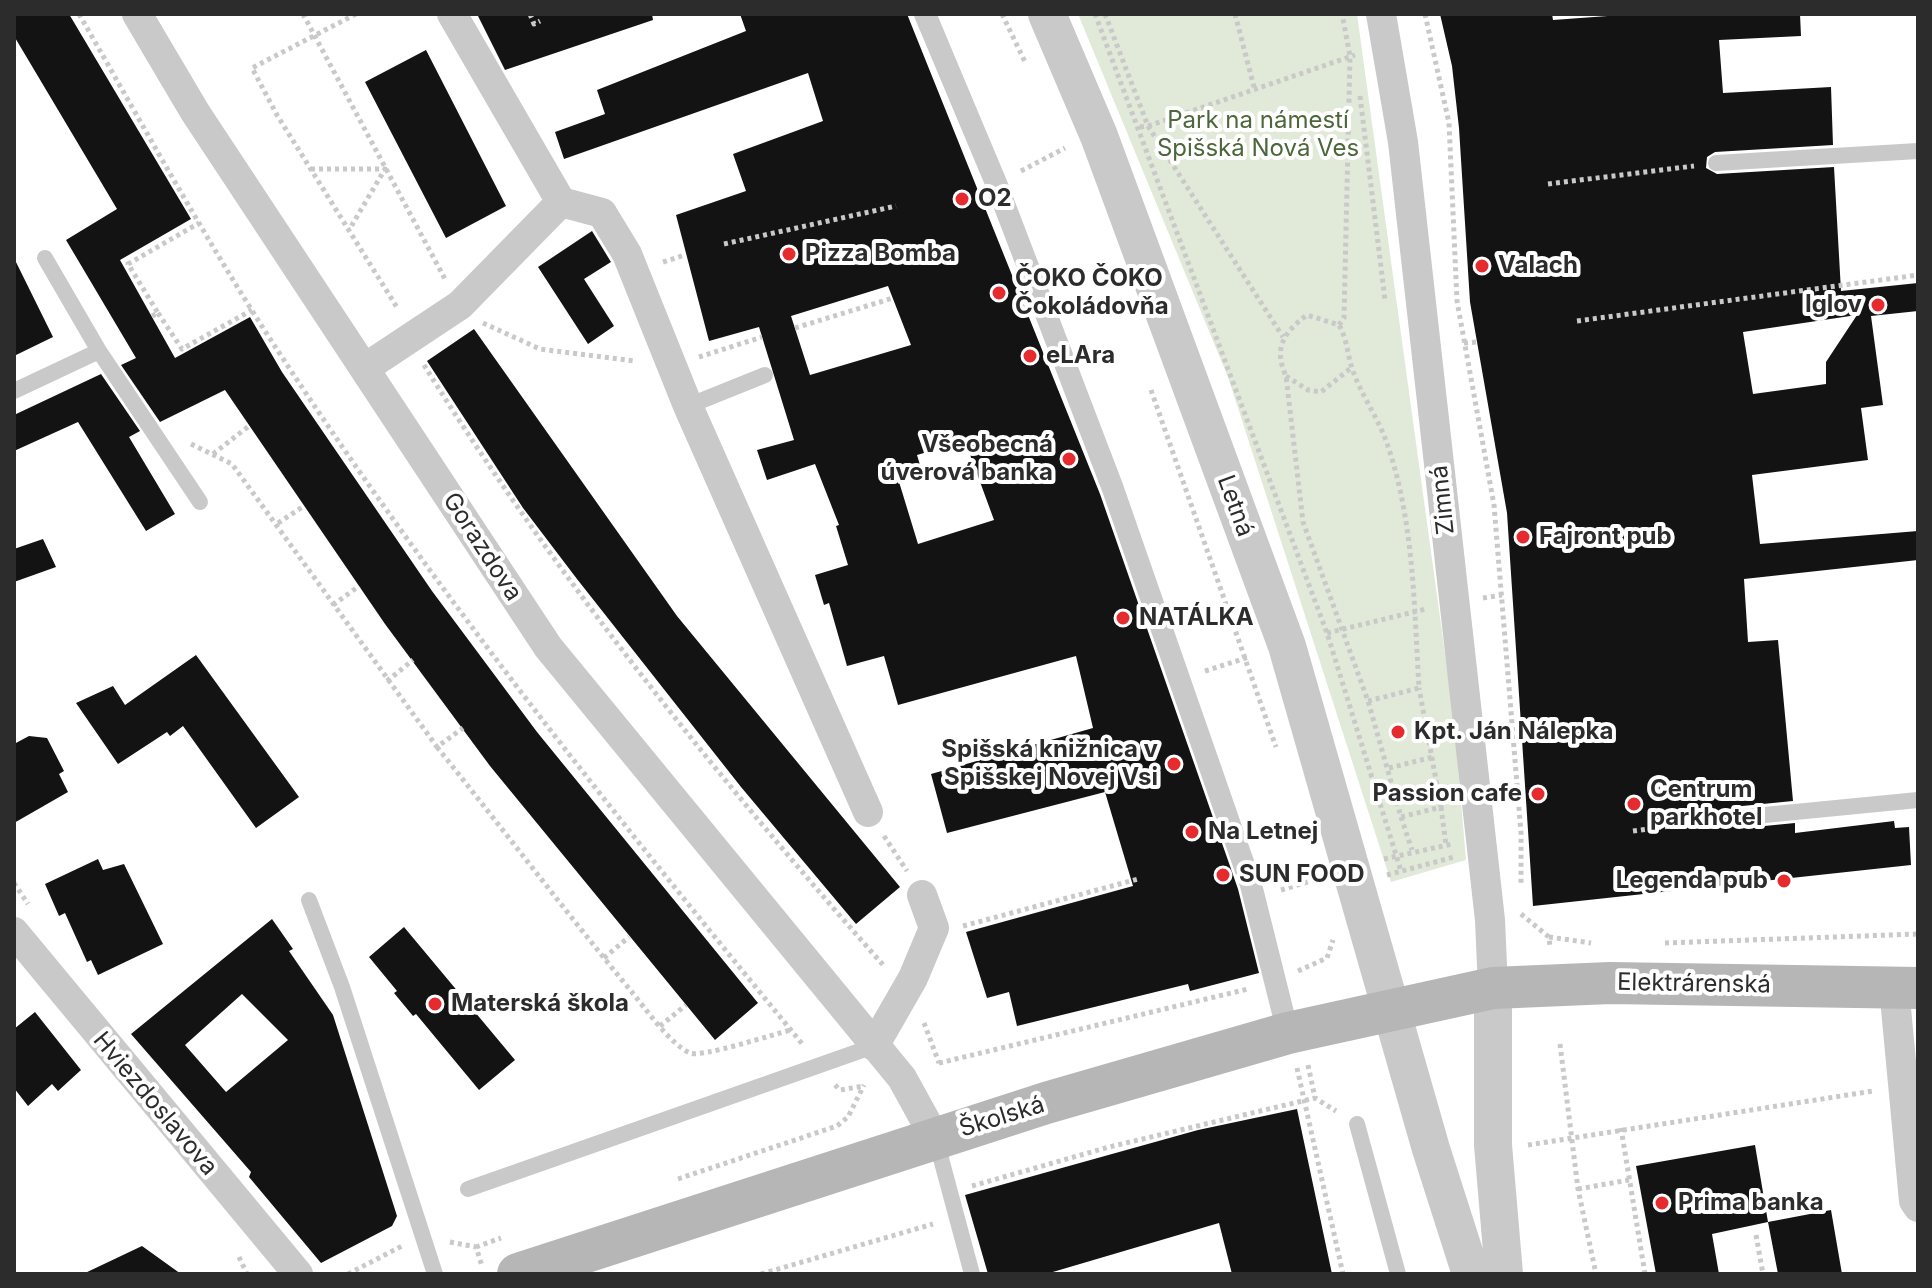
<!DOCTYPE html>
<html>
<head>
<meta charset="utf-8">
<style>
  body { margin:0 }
  #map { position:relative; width:1932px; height:1288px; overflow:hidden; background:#fff; font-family:Inter,sans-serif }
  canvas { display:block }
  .frame { position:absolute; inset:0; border:16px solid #2c2c2c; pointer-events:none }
</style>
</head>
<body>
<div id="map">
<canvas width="1932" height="1288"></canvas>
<div class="frame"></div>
</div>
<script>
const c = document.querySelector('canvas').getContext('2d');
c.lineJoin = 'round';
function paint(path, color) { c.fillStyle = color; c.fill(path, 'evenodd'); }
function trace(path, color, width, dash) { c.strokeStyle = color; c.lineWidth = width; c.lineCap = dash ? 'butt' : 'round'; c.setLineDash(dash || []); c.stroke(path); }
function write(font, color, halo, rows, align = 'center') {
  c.font = font + ' Inter,sans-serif'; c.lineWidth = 8; c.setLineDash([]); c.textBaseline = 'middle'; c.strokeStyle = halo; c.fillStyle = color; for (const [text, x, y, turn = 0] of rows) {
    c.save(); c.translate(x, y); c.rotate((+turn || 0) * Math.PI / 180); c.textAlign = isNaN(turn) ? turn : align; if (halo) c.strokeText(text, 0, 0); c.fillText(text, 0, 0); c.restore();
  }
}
paint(new Path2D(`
  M1078 14H1357L1454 719 1466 860 1391 882 1228 377Z`), '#e1ead9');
paint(new Path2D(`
  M14 14H69L191 219 120 260 175 358 250 317 282 372 432 591 537 732 758 1003 715 1040 490 766 385 624 225 390 160 422 121 365 136 358 66 240 117 209 14 36Z
  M477 14H652L653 20 505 70Z
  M740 14H907L1100 494 1238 889 1259 973 1190 991 1188 984 1017 1026 1009 992 987 998 966 932 1133 886 1105 792 947 833 931 774 1093 728 1076 656 898 705 884 656 847 666 829 603 824 605 815 575 848 565 836 526 839 525 815 464 767 480 757 450 794 440 759 327 709 341 676 215 746 191 733 154 823 121 808 73 564 159 555 132 605 114 597 90 746 31ZM888 286 911 345 810 375 791 316ZM965 441 994 520 918 544 896 472 920 465 917 455Z
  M1440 14H1552L1553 20 1635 14H1800L1801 36 1719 40 1723 93 1831 87 1833 145 1715 152 1707 157 1706 168 1717 174 1834 167 1841 291 1918 283V311L1871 316 1883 405 1861 408 1868 460 1752 475 1760 544 1918 531V560L1744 579 1748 642 1778 640 1793 801 1742 806 1734 812 1733 819 1744 828 1795 823V833L1894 821 1895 828 1909 827 1911 865 1533 906 1507 513 1470 302 1459 128 1452 66ZM1857 315 1826 362V384L1753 394 1743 332Z
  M426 50 506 206 446 238 365 82Z
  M592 231 611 262 584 279 614 326 588 344 538 267Z
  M14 258 53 337 14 356Z
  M474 329 677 616 900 887 856 924 741 787 577 579 523 508 427 361Z
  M101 374 140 431 129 437 175 514 146 531 78 422 14 451V415Z
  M43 539 56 567 14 582V549Z
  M196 655 299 797 256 828 183 726 170 736 167 732 118 764 76 703 113 686 125 705Z
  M29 736 47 738 64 771 59 774 68 792 14 823V744Z
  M98 859 103 870 124 864 163 944 98 975 91 960 87 962 65 913 59 916 45 884Z
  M272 919 293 949 289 951 333 1015 397 1216 392 1226 321 1263 249 1177 251 1172 131 1034ZM242 994 288 1040 226 1092 185 1045Z
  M404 927 515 1060 479 1090 416 1014 413 1016 394 993 397 991 369 957Z
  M35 1012 81 1070 58 1091 52 1084 28 1106 14 1088V1029Z
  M1297 1109 1332 1274H1232L1219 1223 1046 1274H988L965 1195 1198 1130Z
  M1755 1145 1768 1222 1831 1210 1842 1274H1778L1768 1222 1712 1234 1719 1274H1656L1636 1166Z
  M142 1246 181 1274H83Z`), '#131313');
trace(new Path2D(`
  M79 14C140 120 199 228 265 331 427 582 615 816 804 1046
  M303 14 445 279
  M356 14 252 68 277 115 398 309
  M530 14 534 24 540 21
  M1002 14 1026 64
  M1095 14 1327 633 1401 871
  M1105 14 1148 126 1355 55
  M1235 14 1254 87
  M1425 14 1449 123 1457 301 1494 505 1521 833V884
  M1360 96 1385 300
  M1140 127 1148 126 1283 337
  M311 169H385L349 230
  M1021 171 1065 148
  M1548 184 1694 166
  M724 244 896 206
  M663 262 685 255
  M158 313 182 349 252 310
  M152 316 158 313 128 264 199 223
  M1577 321 1918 275
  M483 323 540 349 635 361
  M1339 325 1344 318 1350 56 1342 14
  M795 328 893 298
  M1464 343 1477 342
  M699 357 762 337
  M424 365C557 579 718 778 884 966
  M1286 376 1308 390 1321 392 1351 368
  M1151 390 1276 747
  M191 444 232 464 437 747 463 728
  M213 454 249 426
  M278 523 304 506
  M1483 598 1502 595
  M333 605 359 586
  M1327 633 1426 609
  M1205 671 1249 657
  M387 681 413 660
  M1368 701 1419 688C1414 606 1414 516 1385 438 1376 415 1361 394 1353 371 1347 355 1348 341 1339 325L1307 315C1284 332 1273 348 1286 376L1303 522 1368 701 1401 817 1441 807 1419 688
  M437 747C502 828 565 911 631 991 645 1008 671 1045 690 1053 701 1058 774 1034 791 1030
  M1389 768 1433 757
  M1441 807 1446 845
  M1401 817 1412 850
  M1633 831 1723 819
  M884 836 907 871
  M1384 859 1452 844
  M1387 875 1454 857
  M14 883 28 904
  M1281 890 1317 879
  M1521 914 1549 937 1550 947
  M963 926 1138 879
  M1549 937 1591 943
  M1665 943 1918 934
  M604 958 629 937
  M1298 971 1327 958 1333 940
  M924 1023 939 1063
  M660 1026 686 1005
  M1560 1044 1578 1189 1596 1274
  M939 1063 1248 989
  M1308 1065 1315 1098 1336 1111
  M1297 1068 1343 1274
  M835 1085 840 1090 864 1086
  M1621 1128 1645 1274
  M1528 1145 1873 1091
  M678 1179 837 1126 848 1117 864 1085
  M972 1186 1109 1147 1315 1098
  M1578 1189 1629 1180
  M1756 1235 1763 1274
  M450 1242 476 1247 482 1266
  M476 1247 501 1238
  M239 1257 247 1274
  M348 1274 402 1246
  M761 1274 933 1224`), '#c9c9c9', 5, [4, 4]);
trace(new Path2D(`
  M1716 163 1918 151
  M99 351 200 502
  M14 391 99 351 45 258
  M688 406 765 375
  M1744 817 1918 800
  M309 900 342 987 435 1274
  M1357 1124 1398 1274
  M936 1140 972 1274
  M468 1189 874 1046`), '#c9c9c9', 16);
trace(new Path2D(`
  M925 14 996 183 1113 489 1251 885 1288 1033`), '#c9c9c9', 22);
trace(new Path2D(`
  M137 14 195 112 548 647 902 1078 935 1138
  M452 14 561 202
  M1381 14 1403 142 1490 920 1493 988
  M561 202 602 213 627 254 688 406 868 812
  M365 368 460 305 561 202
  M14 932 298 1274
  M1894 987 1914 1201 1918 1207
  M874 1046 913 978 934 928 922 895`), '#c9c9c9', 30);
trace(new Path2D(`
  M1047 14 1099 136 1287 646 1431 1149 1471 1274
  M1493 988V1145L1504 1274`), '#c9c9c9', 38);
trace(new Path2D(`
  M518 1274 1046 1103 1288 1033 1493 988 1610 983 1918 988`), '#b6b6b6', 42);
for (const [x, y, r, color] of [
  [962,199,8,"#e52b2d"],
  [789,254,8,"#e52b2d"],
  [1482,266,8,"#e52b2d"],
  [999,293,8,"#e52b2d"],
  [1878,305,8,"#e52b2d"],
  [1030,356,8,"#e52b2d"],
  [1069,459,8,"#e52b2d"],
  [1523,537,8,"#e52b2d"],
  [1123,618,8,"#e52b2d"],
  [1398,732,8,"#e52b2d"],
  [1174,764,8,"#e52b2d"],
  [1538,794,8,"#e52b2d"],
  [1634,804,8,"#e52b2d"],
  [1192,832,8,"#e52b2d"],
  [1223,875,8,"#e52b2d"],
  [1784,881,8,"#e52b2d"],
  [435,1004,8,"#e52b2d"],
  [1662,1203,8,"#e52b2d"]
]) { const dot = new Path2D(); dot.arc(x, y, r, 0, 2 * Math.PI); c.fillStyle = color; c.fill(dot); trace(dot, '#fff', 3); }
write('24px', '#4c673a', '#fff', [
  ["Park na námestí",1258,121],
  ["Spišská Nová Ves",1258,149]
]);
write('bold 24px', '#2c2c2c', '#fff', [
  ["O2",978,199],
  ["Pizza Bomba",805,254],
  ["Valach",1498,266],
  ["ČOKO ČOKO",1015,279],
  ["Čokoládovňa",1015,307],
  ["Iglov",1862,305,"right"],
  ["eLAra",1046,356],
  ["Všeobecná",1053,445,"right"],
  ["úverová banka",1053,473,"right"],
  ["Fajront pub",1539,537],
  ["NATÁLKA",1139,618],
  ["Kpt. Ján Nálepka",1414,732],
  ["Spišská knižnica v",1158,750,"right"],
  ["Spišskej Novej Vsi",1158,778,"right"],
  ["Centrum",1650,790],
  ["parkhotel",1650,818],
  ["Passion cafe",1522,794,"right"],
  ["Na Letnej",1208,832],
  ["SUN FOOD",1239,875],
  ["Legenda pub",1768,881,"right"],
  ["Materská škola",451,1004],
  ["Prima banka",1678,1203]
], 'left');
write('24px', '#2c2c2c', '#fff', [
  ["Zimná",1443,500,-96],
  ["Letná",1235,506,70],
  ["Gorazdova",482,547,57],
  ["Elektrárenská",1694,984,1],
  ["Hviezdoslavova",155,1104,50],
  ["Školská",1002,1117,-17]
]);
</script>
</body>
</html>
